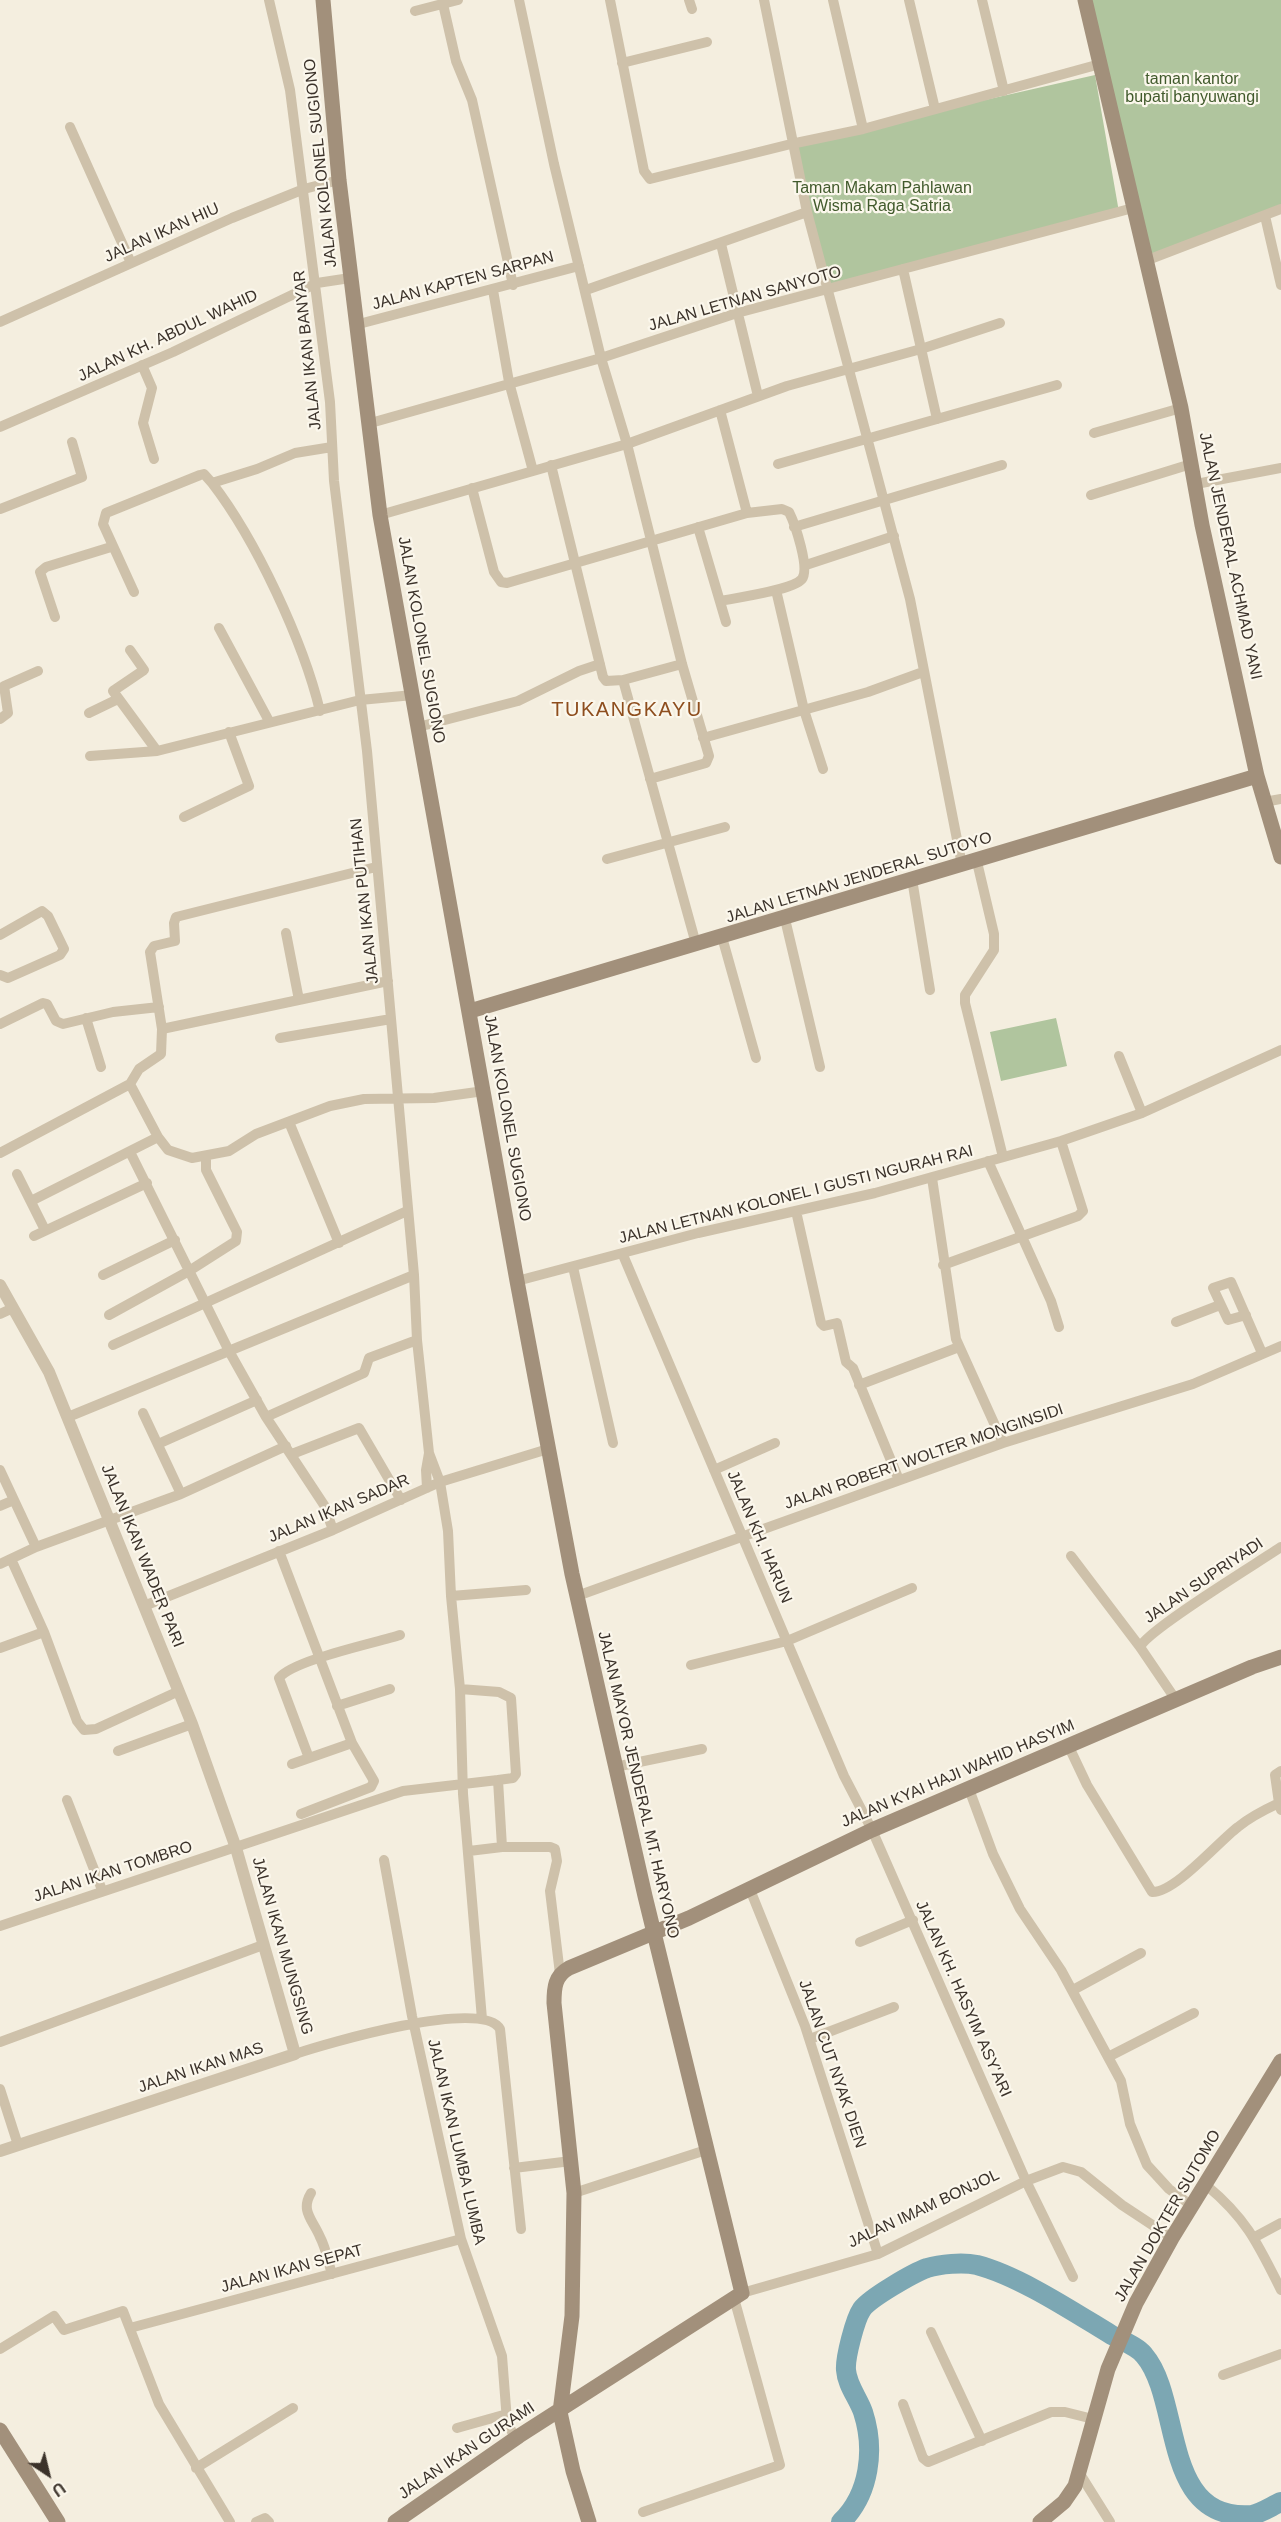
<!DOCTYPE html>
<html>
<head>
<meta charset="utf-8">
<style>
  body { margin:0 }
  #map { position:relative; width:1281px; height:2522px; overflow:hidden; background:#f4eedf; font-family:Arial,sans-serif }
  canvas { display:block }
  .north { position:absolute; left:18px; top:2444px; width:60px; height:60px; -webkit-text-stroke:4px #fbf7ec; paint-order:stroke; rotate:145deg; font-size:16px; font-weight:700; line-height:24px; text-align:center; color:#3b322a }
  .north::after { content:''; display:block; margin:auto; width:21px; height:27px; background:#3b322a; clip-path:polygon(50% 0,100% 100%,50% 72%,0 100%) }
</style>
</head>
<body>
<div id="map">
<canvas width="1281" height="2522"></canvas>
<div class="north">U</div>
</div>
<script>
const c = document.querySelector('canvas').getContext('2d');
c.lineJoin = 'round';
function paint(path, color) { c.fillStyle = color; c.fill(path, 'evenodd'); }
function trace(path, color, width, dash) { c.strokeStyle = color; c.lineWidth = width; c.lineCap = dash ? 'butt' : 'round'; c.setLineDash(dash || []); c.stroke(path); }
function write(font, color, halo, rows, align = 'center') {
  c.font = font + ' Arial,sans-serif'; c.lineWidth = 4.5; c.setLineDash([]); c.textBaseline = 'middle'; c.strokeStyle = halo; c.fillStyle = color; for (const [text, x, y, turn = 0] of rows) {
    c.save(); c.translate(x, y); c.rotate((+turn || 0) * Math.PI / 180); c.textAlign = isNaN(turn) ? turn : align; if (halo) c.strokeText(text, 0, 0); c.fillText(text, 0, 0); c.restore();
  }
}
paint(new Path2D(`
  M1084 0H1281V207L1145 261Z
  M1095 75 1119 212 826 289 791 144Z
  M1056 1018 1067 1066 1001 1081 990 1032Z`), '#b0c59e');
trace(new Path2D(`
  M841 2522C870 2494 875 2449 863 2412 858 2398 847 2385 846 2370 845 2358 855 2319 862 2309 870 2298 913 2273 927 2268 940 2264 963 2262 977 2265 1019 2276 1072 2311 1110 2334 1120 2340 1137 2346 1144 2355 1183 2400 1160 2522 1252 2515 1262 2513 1272 2506 1281 2502`), '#7ca7b3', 20);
trace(new Path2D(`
  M269 0 290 90 330 402 334 481 367 751 414 1275 417 1340 429 1453 426 1470 427 1488
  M519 0 554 164 601 358 627 444 682 664 709 756 706 763 650 779
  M610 0 644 171 650 179 791 144 863 129 1100 64
  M689 0 692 9
  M764 0 807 212 910 599 962 865
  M833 0 863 129
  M909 0 935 109
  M982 0 1004 91
  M443 4 456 61 472 100 513 285
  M415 11 458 0
  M622 63 707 42
  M70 127 131 263
  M1265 216 1281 285
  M721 244 758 396
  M1145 261 1281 209
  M903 269 937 419
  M493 290 509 382 533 471
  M586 290 807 212
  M0 322 232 218 304 189 339 180
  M355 325 579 266
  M142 365 152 388 143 423 154 459
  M367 424 601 358 737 313 1133 208
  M0 427 173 352 317 283 350 278
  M1094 433 1181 408
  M778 464 1057 385
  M551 465 603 677 606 681 623 680 682 664
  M212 483C256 540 303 641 320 711
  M1196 484 1281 468
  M472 488 494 572 501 582 507 583 747 513 720 410
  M1091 495 1191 464
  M0 509 82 477 72 442
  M380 515 627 444 787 386 921 349 1000 323
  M698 527 726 622
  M794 527 1002 465
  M806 565 894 536
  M776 590 804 710 823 769
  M134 592 103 524 106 513 200 475 204 474 212 483 257 469 295 453 332 447
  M720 601C736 598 793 590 802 579 810 568 795 524 789 512L782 509 747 513
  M55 617 40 572 46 567 111 547
  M219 628 269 721
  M130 650 144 670 113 691 157 751 360 700 413 695
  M623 680 696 944
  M89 713 118 699
  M0 719 8 713 4 686 38 671
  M418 727 518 701 579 671 600 664
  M703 738 868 692 923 672
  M90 756 157 751
  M1264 802 1281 799
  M184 817 249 786 229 732
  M607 859 725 827
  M977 862 994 934V950L965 995V1003L1003 1157
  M912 879 930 990
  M785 919 820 1067
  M286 933 299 1000
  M0 935 42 911 48 916 64 949 60 955 8 978 0 975
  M722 937 756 1058
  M86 1018 101 1067
  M0 1024 43 1003 47 1004 56 1021 63 1024 113 1012 159 1007
  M162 1029 388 981
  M280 1038 391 1019
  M1119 1056 1142 1113
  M130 1084 158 1137 168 1150 192 1158 229 1151 256 1134 330 1106 364 1099 434 1098 484 1091
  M289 1122 339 1243
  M130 1152 229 1351 266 1417 324 1505 333 1530
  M0 1153 130 1084 139 1069 161 1054 162 1029 150 952 154 946 175 941 174 923 176 917 376 867
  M988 1161 1051 1301 1059 1327
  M17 1174 45 1230
  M932 1178 956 1339 1003 1443
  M31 1201 158 1137
  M796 1211 821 1323 824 1326 837 1323 846 1362 853 1368 899 1480
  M34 1236 147 1183
  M623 1255 844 1776 872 1830 1026 2181 1073 2277
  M943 1265 1078 1216 1083 1211 1061 1141
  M573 1267 613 1443
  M103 1275 175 1240
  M517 1281 698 1233 875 1193 1061 1141 1142 1113 1281 1050
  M0 1314 13 1308
  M109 1315 189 1271 236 1241 237 1232 206 1170V1157
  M1246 1315 1228 1320 1213 1288 1231 1282 1262 1353
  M1176 1322 1220 1305
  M113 1345 407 1211
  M859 1385 959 1347
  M143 1413 181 1494
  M68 1417 414 1275
  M266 1417 364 1373 369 1358 417 1340
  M158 1444 257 1400
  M429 1453 440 1482 448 1531 451 1596 460 1689 463 1794 482 2019
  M292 1454 359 1428 401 1500
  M0 1470 36 1547
  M714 1470 775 1443
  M0 1506 14 1500
  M279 1551 352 1743 374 1781 371 1787 301 1814
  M1071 1556 1140 1647 1176 1700
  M11 1559 44 1632 77 1721 84 1730 96 1729 179 1691
  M0 1564 36 1547 181 1494 286 1446
  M451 1596 526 1590
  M577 1596 1003 1443 1193 1384 1281 1346
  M144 1606 333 1530 440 1482 548 1449
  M1140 1647C1147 1630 1259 1562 1281 1547
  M0 1648 44 1632
  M691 1665 787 1641 912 1588
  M460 1689 499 1692 511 1698 516 1774 513 1778 498 1780
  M337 1706 390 1689
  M1069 1747 1087 1785 1152 1892C1175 1893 1218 1842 1238 1827 1250 1817 1264 1810 1279 1803L1281 1810
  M118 1751 192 1724
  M309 1758 279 1678C293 1660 375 1643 400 1635
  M292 1764 352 1743
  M615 1767 702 1749
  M969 1789 993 1854 1020 1909 1061 1970 1121 2081 1130 2124 1147 2165 1169 2189 1192 2206
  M67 1800 102 1890
  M1279 1803 1275 1775 1281 1771
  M469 1851 502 1847H550L555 1849 557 1861 550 1891 560 1974
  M384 1860 412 2016 461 2239 502 2356 507 2421 512 2432 519 2436
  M749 1887 805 2026 878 2254
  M0 1926 403 1791 498 1780 502 1847
  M860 1942 913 1920
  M1073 1990 1141 1953
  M810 2039 894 2007
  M0 2042 263 1945
  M295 2054C325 2044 483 1997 500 2029L521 2229
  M1108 2057 1194 2013
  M0 2089 18 2145
  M514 2168 571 2161
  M1206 2185C1247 2219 1258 2244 1281 2290
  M311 2193C300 2211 313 2220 320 2237 326 2248 328 2262 332 2274
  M574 2193 706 2150
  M1255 2237 1281 2223
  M742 2293 878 2254 1026 2181 1063 2167 1081 2172 1122 2205 1172 2238
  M130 2328 461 2239
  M931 2332 982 2441
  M0 2349 54 2316 64 2330 123 2311 159 2404 230 2522
  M1223 2375 1281 2354
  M903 2404 923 2458 928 2462 1051 2412H1065L1093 2419
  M457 2428 507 2414
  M196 2468 293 2408
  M1080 2474 1110 2522
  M643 2512 780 2465 734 2298
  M256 2522 265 2518 269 2522`), '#cec1aa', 10);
trace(new Path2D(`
  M0 1285 49 1372 192 1724 236 1848 295 2054 0 2151`), '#cec1aa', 12);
trace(new Path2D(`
  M323 0 339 180 380 515 517 1281 572 1574 645 1896 742 2293 519 2436 395 2522
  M1085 0 1181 408 1202 525 1257 776 1281 857
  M470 1011 1257 776
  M0 2430 58 2522
  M589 2522 573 2471 560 2412 572 2316 574 2193 554 2003C554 1987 555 1976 569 1968L689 1918 872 1830 1252 1667 1281 1657
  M1040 2522 1064 2502 1075 2486 1108 2369 1136 2303 1172 2238 1281 2061`), '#a2907b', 15);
write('16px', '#415a2c', '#fbf7ec', [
  ["taman kantor",1192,80],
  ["bupati banyuwangi",1192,98],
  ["Taman Makam Pahlawan",882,189],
  ["Wisma Raga Satria",882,207]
]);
write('16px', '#3b322a', '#fbf7ec', [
  ["JALAN KOLONEL SUGIONO",321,163,-96],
  ["JALAN IKAN HIU",162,233,-24],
  ["JALAN KAPTEN SARPAN",463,281,-15],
  ["JALAN LETNAN SANYOTO",745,299,-16],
  ["JALAN KH. ABDUL WAHID",168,336,-25],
  ["JALAN IKAN BANYAR",308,350,-96],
  ["JALAN JENDERAL ACHMAD YANI",1230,556,78],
  ["JALAN KOLONEL SUGIONO",421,640,80],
  ["JALAN LETNAN JENDERAL SUTOYO",859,878,-17],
  ["JALAN IKAN PUTIHAN",365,901,-96],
  ["JALAN KOLONEL SUGIONO",507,1118,80],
  ["JALAN LETNAN KOLONEL I GUSTI NGURAH RAI",796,1195,-14],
  ["JALAN ROBERT WOLTER MONGINSIDI",924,1457,-19],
  ["JALAN IKAN SADAR",339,1509,-23],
  ["JALAN KH. HARUN",759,1537,67],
  ["JALAN IKAN WADER PARI",142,1556,68],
  ["JALAN SUPRIYADI",1204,1581,-34],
  ["JALAN KYAI HAJI WAHID HASYIM",958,1774,-23],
  ["JALAN MAYOR JENDERAL MT. HARYONO",638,1785,77],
  ["JALAN IKAN TOMBRO",113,1872,-18],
  ["JALAN IKAN MUNGSING",282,1946,74],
  ["JALAN KH. HASYIM ASY'ARI",963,1999,66],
  ["JALAN CUT NYAK DIEN",832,2064,71],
  ["JALAN IKAN MAS",201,2068,-18],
  ["JALAN IKAN LUMBA LUMBA",456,2142,77],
  ["JALAN IMAM BONJOL",924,2209,-25],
  ["JALAN DOKTER SUTOMO",1168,2216,-60],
  ["JALAN IKAN SEPAT",292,2269,-15],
  ["JALAN IKAN GURAMI",467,2451,-34]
]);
c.letterSpacing = '1.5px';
write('20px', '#8e4e1e', '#fbf7ec', [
  ["TUKANGKAYU",627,710]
]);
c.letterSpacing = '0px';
</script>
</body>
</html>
